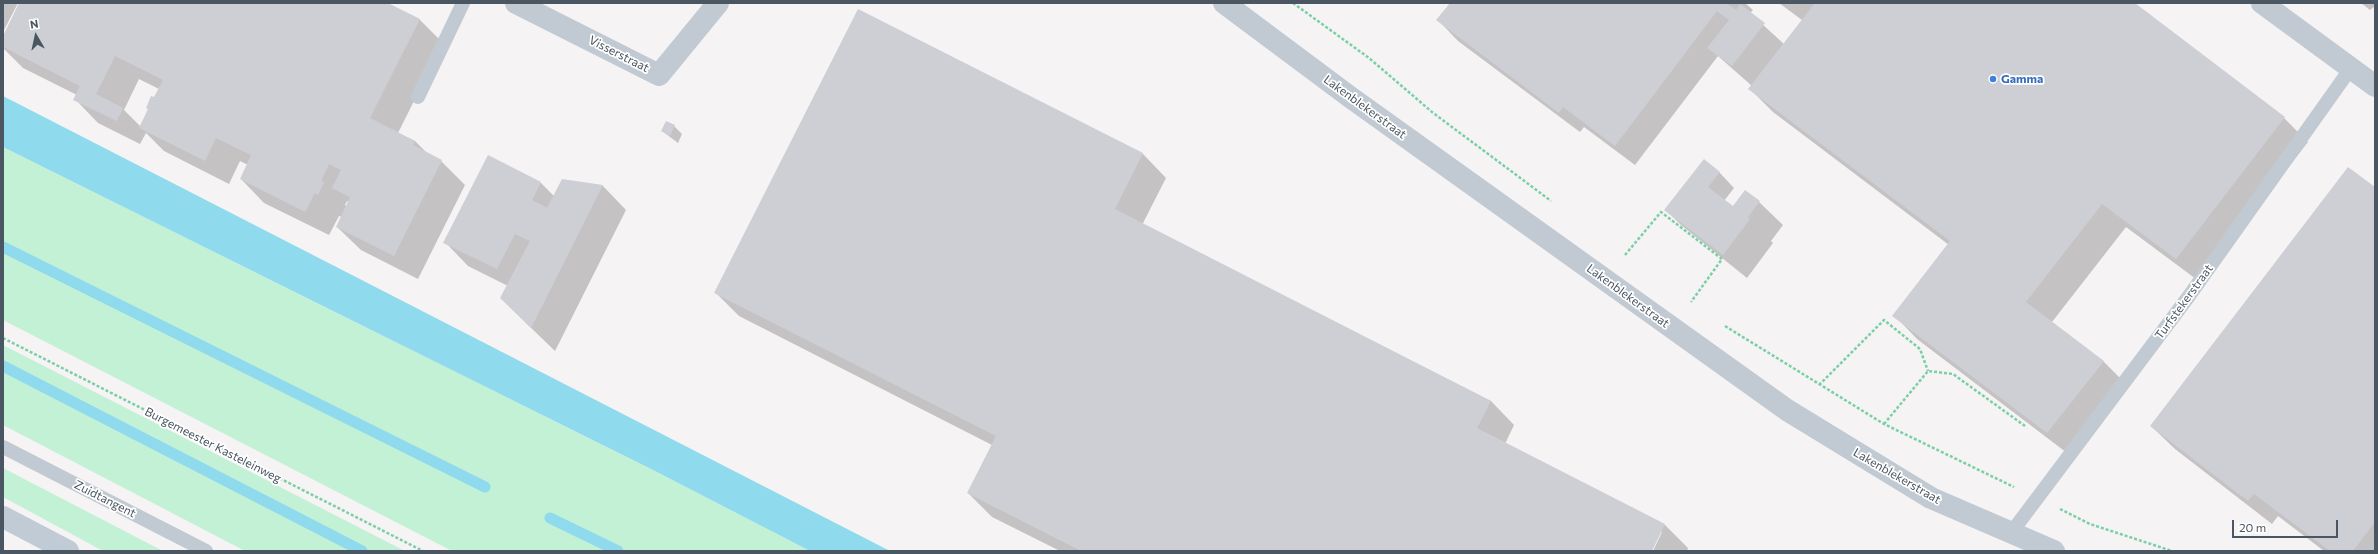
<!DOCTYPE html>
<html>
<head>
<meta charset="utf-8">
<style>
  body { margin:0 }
  #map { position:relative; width:2378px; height:554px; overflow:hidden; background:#f5f3f3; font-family:Commissioner,sans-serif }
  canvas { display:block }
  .frame { position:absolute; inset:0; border:4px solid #4a5661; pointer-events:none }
  .north { position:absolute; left:16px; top:16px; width:40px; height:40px; -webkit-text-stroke:3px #fff; paint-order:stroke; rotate:351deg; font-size:11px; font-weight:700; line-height:16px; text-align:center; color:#4a5661 }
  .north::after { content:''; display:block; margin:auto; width:14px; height:18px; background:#4a5661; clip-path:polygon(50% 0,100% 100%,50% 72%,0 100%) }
  .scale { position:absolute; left:2232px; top:520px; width:106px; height:18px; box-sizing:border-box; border:2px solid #4a5661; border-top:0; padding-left:5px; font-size:12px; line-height:14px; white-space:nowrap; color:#4a5661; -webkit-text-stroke:3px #fff; paint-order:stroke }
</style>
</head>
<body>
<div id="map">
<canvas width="2378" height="554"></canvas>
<div class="frame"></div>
<div class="north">N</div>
<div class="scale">20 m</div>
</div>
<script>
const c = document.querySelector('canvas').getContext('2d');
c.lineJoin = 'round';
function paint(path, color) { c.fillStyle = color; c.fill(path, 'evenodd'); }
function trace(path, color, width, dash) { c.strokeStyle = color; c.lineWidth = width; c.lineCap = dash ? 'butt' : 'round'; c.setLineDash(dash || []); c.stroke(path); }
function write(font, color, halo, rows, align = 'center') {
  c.font = font + ' Commissioner,sans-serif'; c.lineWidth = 3.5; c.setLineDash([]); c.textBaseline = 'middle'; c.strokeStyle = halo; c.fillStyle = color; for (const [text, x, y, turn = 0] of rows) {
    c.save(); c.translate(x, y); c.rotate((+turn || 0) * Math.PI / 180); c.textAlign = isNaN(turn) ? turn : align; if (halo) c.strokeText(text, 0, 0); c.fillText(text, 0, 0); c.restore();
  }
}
paint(new Path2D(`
  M3 147 653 470 810 551H452L3 320Z
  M3 345 405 551H245L3 425Z
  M3 468 163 551H103L3 497Z`), '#c3f1d5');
paint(new Path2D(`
  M3 96 890 551H810L653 470 3 147Z`), '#90daee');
paint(new Path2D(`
  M3 3H18L3 32Z
  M20 3H386L419 19 443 43 398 133 415 141 427 153 441 161 465 185 418 279 361 250 337 227 342 217 339 216 329 235 264 203 241 179 248 165 240 161 229 184 164 151 146 133 140 144 98 123 75 99 77 95 23 68 3 48V38ZM139 79 159 89 141 127 124 110ZM347 201 349 203 347 207 345 205Z
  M1451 3H1745L1753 10 1750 13 1784 44 1802 20 1779 3H2133L2284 118 2308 142 2200 282 2126 227 2052 322 2103 361 2127 385 2071 456 1917 339 1894 315 1949 245 1773 112 1750 89 1752 86 1718 56 1635 165 1584 127 1580 132 1458 41 1438 20Z
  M2361 3H2375V6L2370 10Z
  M859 10 1143 154 1166 178 1142 225 1491 401 1514 425 1505 444 1665 525 1688 548 1687 551H1653L1662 532H1660L1651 551H1060L992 517 968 493 992 445 739 316 716 293Z
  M674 126 682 134 678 143 662 131Z
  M488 157 541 183 554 196 562 180 603 186 626 210 555 351 525 322 508 286 468 266 445 242Z
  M1719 172 1734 188 1724 201 1733 207 1759 202 1783 225 1771 241 1773 243 1747 278 1681 225 1666 210Z
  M2375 189V551H2324L2278 516 2272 524 2175 449 2151 426Z`), '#0003');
trace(new Path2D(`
  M3 247 485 487
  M3 366 362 551
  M550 518 618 551`), '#90daee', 11);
paint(new Path2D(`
  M19 3H388L420 19 370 118 415 141 413 145 442 160 394 256 336 227 350 197 332 188 341 170 329 164 321 181 324 182 318 195 315 193 305 212 240 179 251 155 216 138 205 161 139 128 148 109 146 108 151 96 154 97 163 80 115 56 96 94 123 108 117 121 73 100 80 86 3 47V36Z
  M1450 3H1726L1736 10 1740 4 1765 23 1732 66 1707 48 1729 20 1717 11 1615 146 1563 107 1559 113 1436 20Z
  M1815 3H2135L2285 117 2176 259 2102 204 2026 302 2104 361 2047 433 1892 316 1950 241 1748 89Z
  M858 9 1143 153 1115 209 1491 401 1477 428 1665 524 1652 551H1081L967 493 996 436 714 293Z
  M666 121 675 125 670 136 661 131Z
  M488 155 541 182 532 200 547 208 562 179 603 185 531 328 500 298 530 241 515 234 497 269 443 243Z
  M1704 159 1720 172 1708 187 1733 206 1745 190 1760 201 1748 217 1750 219 1723 255 1664 210Z
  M2348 167 2375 187V262L2373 264 2375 266V522L2353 551H2330L2254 494 2248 501 2150 426Z`), '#cdcfd5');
trace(new Path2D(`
  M1293 3 1369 58 1432 112 1551 201
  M1625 255 1661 212 1722 259 1691 302
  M1725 326 1884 424 2014 487
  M3 338 423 551
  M1819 385 1884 320 1920 349 1928 371
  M1884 424 1928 371 1953 374 2025 426
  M2060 509 2090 524 2172 551`), '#7ad0a6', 2.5, [3, 2]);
trace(new Path2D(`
  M418 97 463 3
  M3 447 206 551
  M2011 533 2189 296 2351 68`), '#c1cad2', 14);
trace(new Path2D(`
  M516 3 659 75 718 3
  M1224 3 1350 97 1787 410 1931 498 2054 551
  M2262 3 2375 86`), '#c1cad2', 22);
trace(new Path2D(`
  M3 517 68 551`), '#c1cbd6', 22);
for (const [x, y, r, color] of [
  [1993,79,4,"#3f7fe0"]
]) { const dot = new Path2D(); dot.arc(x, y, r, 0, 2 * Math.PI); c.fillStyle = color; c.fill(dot); trace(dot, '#fff', 1.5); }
write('12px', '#4a5661', '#fff', [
  ["Visserstraat",619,54,27],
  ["Lakenblekerstraat",1365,107,36],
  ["Lakenblekerstraat",1628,296,36],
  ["Turfstekerstraat",2184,302,-54],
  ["Burgemeester Kasteleinweg",213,445,27],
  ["Lakenblekerstraat",1897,476,30],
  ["Zuidtangent",105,499,27]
]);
write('bold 12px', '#366cbe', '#fff', [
  ["Gamma",2001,79]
], 'left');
</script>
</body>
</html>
